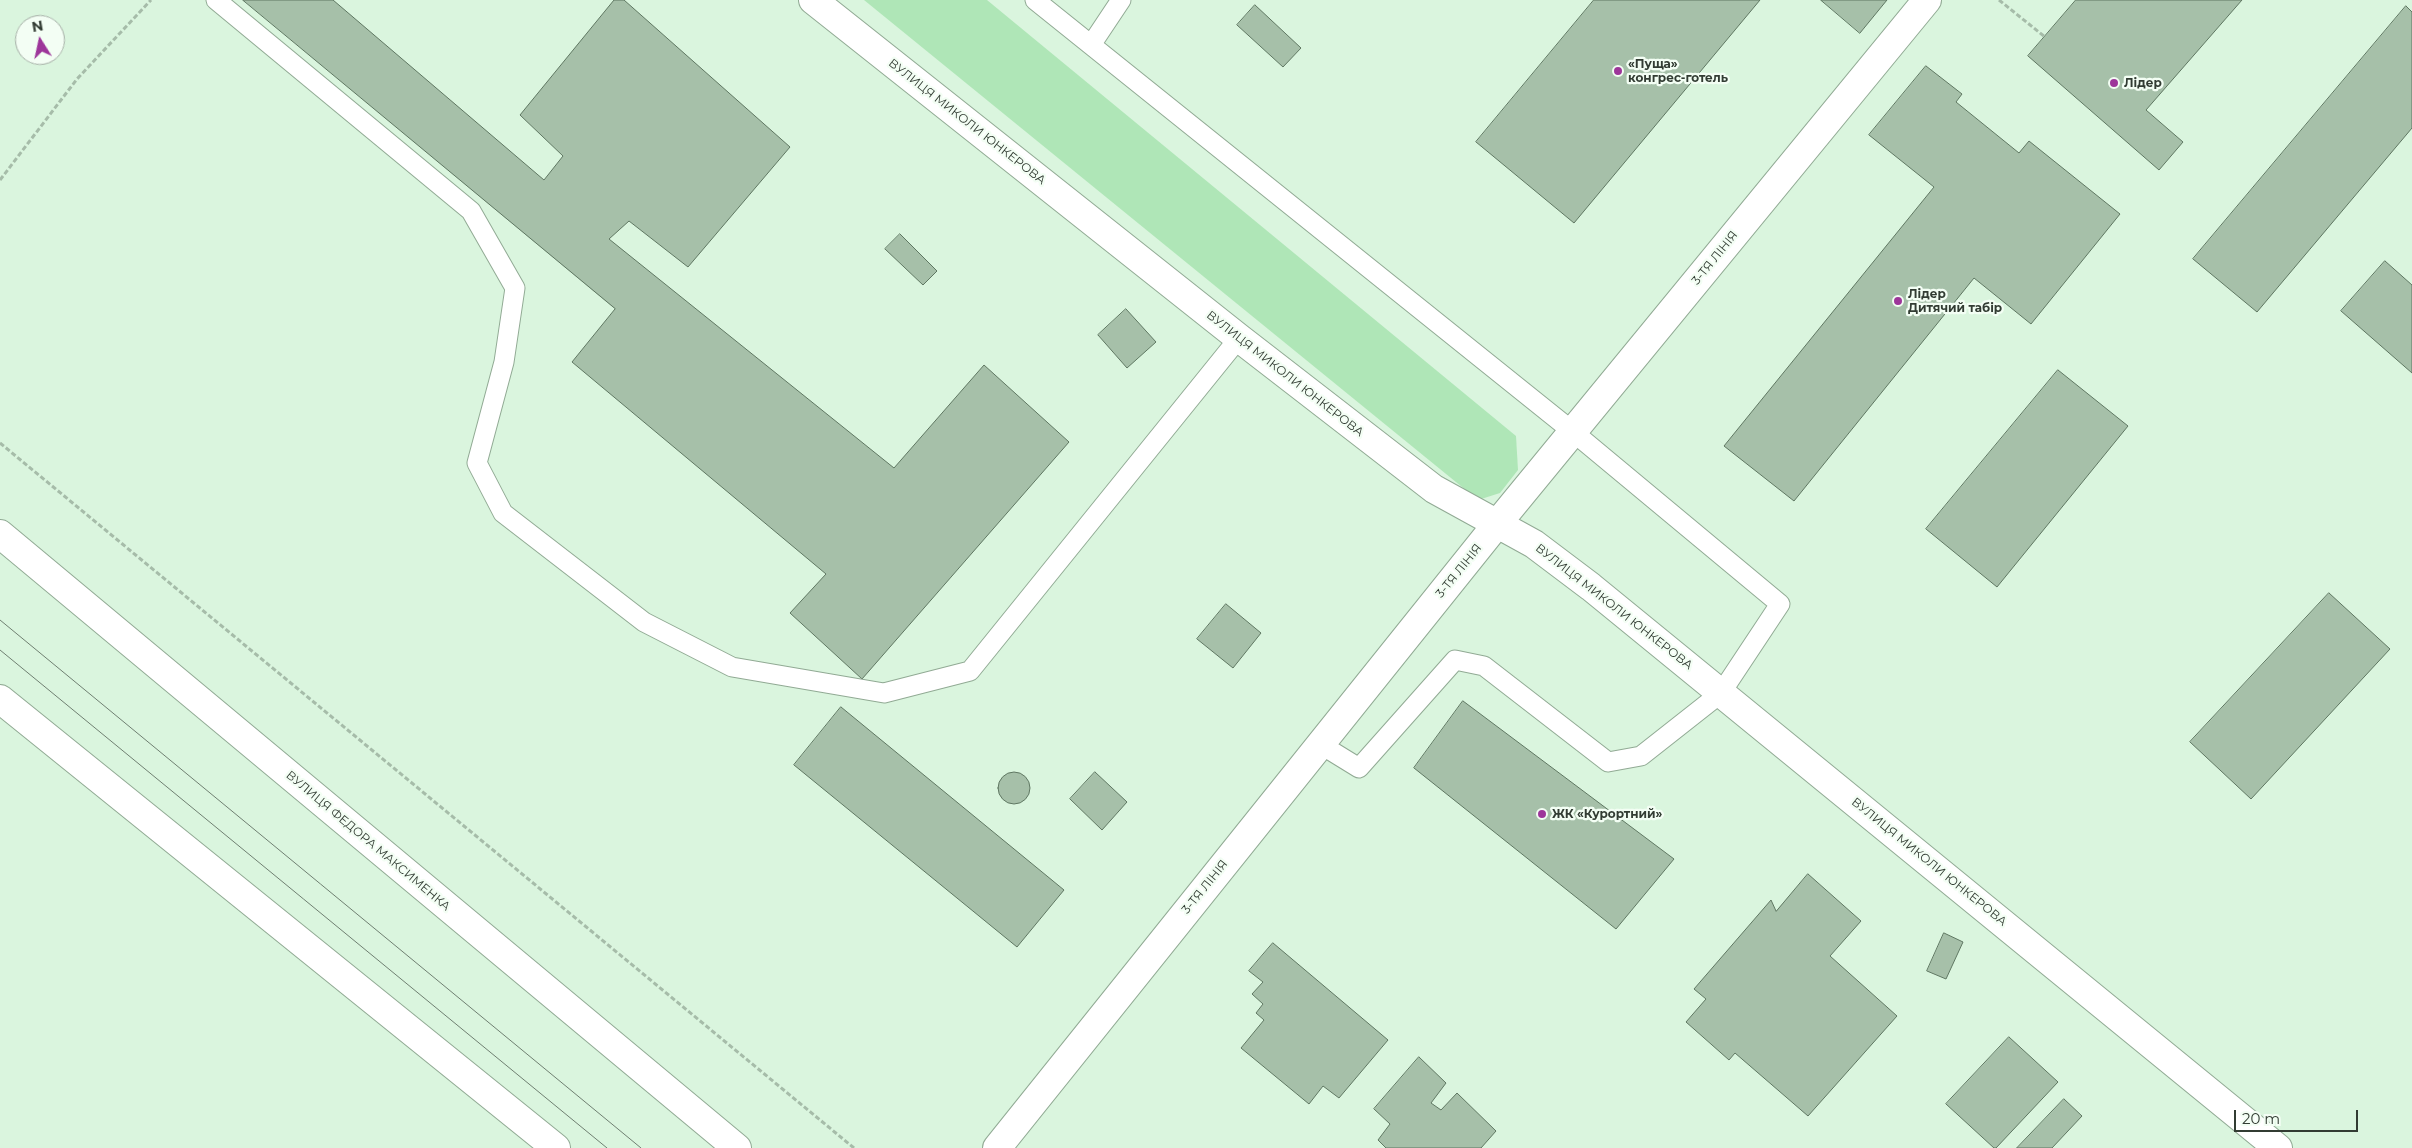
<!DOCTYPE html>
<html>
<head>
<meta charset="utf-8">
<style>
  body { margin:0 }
  #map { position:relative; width:2412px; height:1148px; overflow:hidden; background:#daf5de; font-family:Montserrat,sans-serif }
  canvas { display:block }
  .north { position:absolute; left:15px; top:15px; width:50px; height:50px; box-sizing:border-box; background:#f3fef4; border:1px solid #a6b0a7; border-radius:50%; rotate:350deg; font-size:14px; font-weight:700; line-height:20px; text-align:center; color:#323c33 }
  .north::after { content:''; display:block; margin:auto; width:18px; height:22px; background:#9d369a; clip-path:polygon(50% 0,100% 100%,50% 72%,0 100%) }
  .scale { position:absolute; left:2234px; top:1110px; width:124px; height:22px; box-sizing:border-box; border:2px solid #323c33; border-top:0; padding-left:6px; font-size:15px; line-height:18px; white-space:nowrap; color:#323c33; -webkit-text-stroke:4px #f3fef4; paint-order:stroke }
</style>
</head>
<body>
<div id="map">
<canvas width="2412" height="1148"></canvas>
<div class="north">N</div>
<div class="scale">20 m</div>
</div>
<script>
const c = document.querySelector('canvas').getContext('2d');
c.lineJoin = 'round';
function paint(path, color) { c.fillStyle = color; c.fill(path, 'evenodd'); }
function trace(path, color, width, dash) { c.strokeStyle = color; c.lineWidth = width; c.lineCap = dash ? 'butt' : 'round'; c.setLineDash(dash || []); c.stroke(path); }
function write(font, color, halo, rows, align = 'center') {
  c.font = font + ' Montserrat,sans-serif'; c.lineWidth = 4.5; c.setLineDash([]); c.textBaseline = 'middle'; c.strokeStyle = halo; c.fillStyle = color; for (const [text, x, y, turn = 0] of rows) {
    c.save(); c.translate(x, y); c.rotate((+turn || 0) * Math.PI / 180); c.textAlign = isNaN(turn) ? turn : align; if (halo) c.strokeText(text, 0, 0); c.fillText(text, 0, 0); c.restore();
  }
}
paint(new Path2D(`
  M864 0H987L1516 436 1518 470 1500 493 1478 500Z`), '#afe6b7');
const building = new Path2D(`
  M243 0H333L544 180 563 156 520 115 614 0H624L790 147 688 267 629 221 609 239 894 468 984 365 1069 442 862 679 790 613 826 574 572 362 615 309Z
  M1594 0H1760L1574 223 1476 142Z
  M1821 0H1887L1860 33Z
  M2076 0H2242L2146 110 2183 142 2159 170 2028 56Z
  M1255 5 1301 48 1283 67 1237 25Z
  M2406 6 2412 12V128L2257 312 2193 259Z
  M1926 66 1962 94 1956 102 2019 153 2029 141 2120 214 2031 324 1974 278 1794 501 1724 446 1934 187 1869 135Z
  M900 234 937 271 923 285 885 249Z
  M2385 261 2412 285V373L2341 311Z
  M1126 309 1156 342 1127 368 1098 335Z
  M2058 370 2128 426 1997 587 1926 529Z
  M2329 593 2390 649 2251 799 2190 742Z
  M1226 604 1261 633 1233 668 1197 639Z
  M1463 701 1674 859 1616 929 1414 768Z
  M841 707 1064 890 1017 947 794 765Z
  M1095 772 1127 802 1102 830 1070 799Z
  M998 788a16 16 0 1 1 32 0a16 16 0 1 1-32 0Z
  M1808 874 1861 921 1830 956 1897 1016 1808 1116 1735 1053 1729 1060 1686 1022 1706 999 1694 989 1771 900 1776 911Z
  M1944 933 1963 942 1946 979 1927 971Z
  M1273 943 1388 1040 1339 1098 1323 1086 1309 1104 1241 1048 1264 1020 1256 1013 1263 1004 1252 994 1263 982 1249 971Z
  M2009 1037 2058 1082 1996 1148H1994L1946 1104Z
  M1419 1057 1446 1083 1431 1103 1441 1110 1457 1093 1496 1131 1481 1148H1386L1378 1140 1390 1124 1374 1109Z
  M2064 1099 2082 1116 2052 1148H2017Z`);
paint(building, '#a6c0a9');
trace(building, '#5f7762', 1);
const service = new Path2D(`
  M216 0 471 211 515 288 504 362 477 463 503 513 644 622 732 667 884 693 970 671 1239 338
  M1035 0 1572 431 1780 604 1721 693 1641 756 1608 762 1484 666 1455 660 1359 768 1320 744
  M1091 45 1121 0`);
const minor = new Path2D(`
  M813 0 1239 338 1434 489 1534 544 1591 587 2278 1148
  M0 534 737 1148
  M0 699 556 1148
  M997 1148 1497 524 1927 0`);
trace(service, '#91aa94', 21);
trace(minor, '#91aa94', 30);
trace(new Path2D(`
  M1999 0 2045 37
  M0 180 77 79 151 0
  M0 443 854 1148`), '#a6bca9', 3, [5, 2.5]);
trace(service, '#fff', 19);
trace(minor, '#fff', 28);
trace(new Path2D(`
  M0 620 641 1148
  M0 650 607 1148`), '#6f7f71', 1);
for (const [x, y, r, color] of [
  [1618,71,5,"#9d369a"],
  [2114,83,5,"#9d369a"],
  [1898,301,5,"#9d369a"],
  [1542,814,5,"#9d369a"]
]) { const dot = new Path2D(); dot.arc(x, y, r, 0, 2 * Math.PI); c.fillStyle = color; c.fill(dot); trace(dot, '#f3fef4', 2); }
write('bold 12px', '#323c33', '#f3fef4', [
  ["«Пуща»",1628,64],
  ["конгрес-готель",1628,78],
  ["Лідер",2124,83],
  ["Лідер",1908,294],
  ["Дитячий табір",1908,308],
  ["ЖК «Курортний»",1552,814]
], 'left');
write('12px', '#323c33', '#f3fef4', [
  ["ВУЛИЦЯ МИКОЛИ ЮНКЕРОВА",967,122,38],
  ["3-ТЯ ЛІНІЯ",1715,258,-51],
  ["ВУЛИЦЯ МИКОЛИ ЮНКЕРОВА",1285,374,38],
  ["3-ТЯ ЛІНІЯ",1459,571,-51],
  ["ВУЛИЦЯ МИКОЛИ ЮНКЕРОВА",1614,607,38],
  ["ВУЛИЦЯ ФЕДОРА МАКСИМЕНКА",368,841,40],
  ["ВУЛИЦЯ МИКОЛИ ЮНКЕРОВА",1929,862,39],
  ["3-ТЯ ЛІНІЯ",1205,887,-51]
]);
</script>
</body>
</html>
